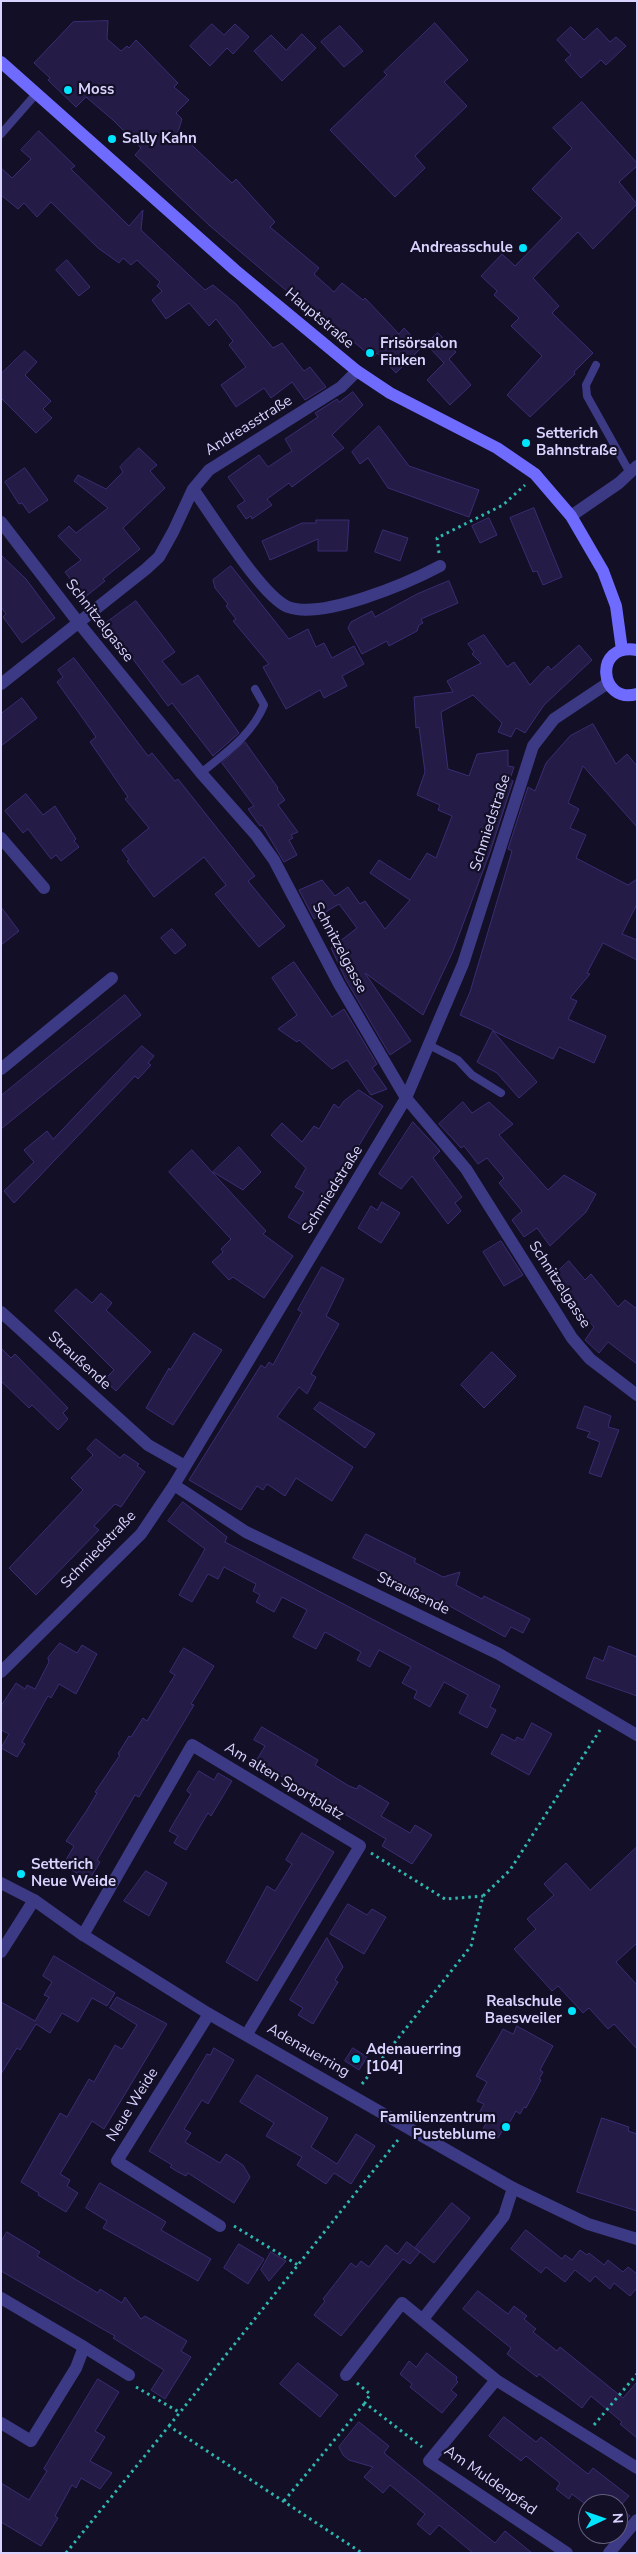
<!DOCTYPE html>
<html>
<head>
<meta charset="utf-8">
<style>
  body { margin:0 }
  #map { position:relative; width:638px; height:2554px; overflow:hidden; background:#130f26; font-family:"Nunito Sans",sans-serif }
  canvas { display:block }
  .frame { position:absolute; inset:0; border:2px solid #d9d4ff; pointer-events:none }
  .north { position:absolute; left:578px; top:2494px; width:50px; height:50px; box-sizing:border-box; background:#130f26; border:1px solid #625e7d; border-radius:50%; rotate:87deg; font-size:14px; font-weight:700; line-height:20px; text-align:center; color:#d9d4ff }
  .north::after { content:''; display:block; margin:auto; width:18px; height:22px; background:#00e5ff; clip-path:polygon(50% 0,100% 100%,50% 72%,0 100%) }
</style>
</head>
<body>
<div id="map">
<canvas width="638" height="2554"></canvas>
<div class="frame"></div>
<div class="north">N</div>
</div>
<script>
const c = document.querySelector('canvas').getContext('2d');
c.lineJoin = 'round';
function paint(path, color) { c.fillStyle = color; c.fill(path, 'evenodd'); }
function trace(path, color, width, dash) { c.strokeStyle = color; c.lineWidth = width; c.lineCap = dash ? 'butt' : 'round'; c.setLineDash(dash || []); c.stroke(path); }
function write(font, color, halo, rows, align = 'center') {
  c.font = font + ' "Nunito Sans",sans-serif'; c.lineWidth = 4.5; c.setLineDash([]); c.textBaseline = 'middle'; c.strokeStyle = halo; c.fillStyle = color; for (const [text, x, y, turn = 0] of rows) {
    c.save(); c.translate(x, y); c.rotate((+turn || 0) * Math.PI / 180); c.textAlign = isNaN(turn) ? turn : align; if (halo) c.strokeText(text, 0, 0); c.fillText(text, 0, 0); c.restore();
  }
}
const building = new Path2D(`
  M108 21 107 39 121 51 127 46 129 48 136 40 178 83 174 87 189 100 176 113 182 119 178 132 232 183 236 179 275 222 270 227 319 268 314 274 334 292 342 283 363 300 365 298 399 334 404 328 422 347 396 373 377 353 373 358 304 300 301 303 210 226 135 155 141 148 113 120 86 97 76 107 48 80 50 78 34 63 73 22Z
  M435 23 468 60 444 82 467 106 415 156 425 168 395 197 330 130 387 75 384 72Z
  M212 24 224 35 235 24 249 37 233 54 227 48 210 66 190 46Z
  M340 26 363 51 344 67 321 42Z
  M571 27 584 40 597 28 610 42 616 37 626 46 606 65 601 60 581 78 565 60 571 55 557 40Z
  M302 34 316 48 282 81 254 51 271 35 286 50Z
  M582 102 637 163V166L619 182 637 204 593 249 578 232 533 278 559 306 552 313 593 353 574 372 575 374 530 417 507 395 542 356 511 326 519 318 494 295 497 291 481 276 502 254 515 266 562 218 532 189 572 148 553 128Z
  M39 131 75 166 71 169 129 226 143 210 141 230 205 290 213 285 236 304 273 348 282 343 304 371 310 367 326 387 305 400 292 382 271 398 264 388 236 407 221 385 246 367 229 345 233 341 216 319 209 326 189 303 166 319 152 300 162 291 157 286 160 282 137 260 131 265 123 258 119 263 98 248 51 202 37 217 24 203 18 209 1 195V168L12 178 31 159 21 150Z
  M67 260 90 287 79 296 56 270Z
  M438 333 456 352 449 359 471 385 450 405 427 380 444 363 426 344Z
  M25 351 37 362 25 375 51 401 43 409 52 418 36 433 1 398V374Z
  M353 392 363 405 332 435 344 448 292 487 289 483 267 499 272 505 252 519 251 516 246 519 237 506 245 501 228 477 259 455 268 467 292 451 285 439 318 417 315 413 337 399 339 402Z
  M379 426 409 466 479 490 469 517 388 488 368 458 360 464 352 452Z
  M139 448 157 465 150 471 165 488 123 528 140 549 103 579 105 581 84 598 65 572 81 560 58 536 69 526 76 533 108 508 74 481 78 475 106 489 123 472 120 467Z
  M25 468 48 500 29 513 22 503 19 504 5 482Z
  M534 508 562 577 543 585 537 571 533 572 510 518Z
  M489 518 497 535 480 543 472 526Z
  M316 520H349L347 551H318V539L270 560 262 541 302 523H316Z
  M383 530 408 538 400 561 375 552Z
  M1 555 26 579 55 618 22 643 3 617 6 614 1 607Z
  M231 566 289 639 308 629 316 647 324 643 332 658 354 646 364 664 342 676 347 686 324 698 320 690 286 709 263 667 269 664 233 621 236 619 226 606 228 604 215 588 213 580Z
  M449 581 458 603 421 619 423 623 419 625 417 631 389 646 387 641 362 654 348 628 351 622 372 611 375 617 417 594Z
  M136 601 175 652 162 661 182 685 198 675 239 733 213 756 172 703 168 706 106 623Z
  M484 635 507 667 514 662 530 685 548 666 551 670 579 645 592 660 544 705 525 733 516 728 511 737 498 732 502 723 473 695 441 712 448 769 469 776 477 754 508 750V766L514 767 510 779 513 781 490 852 453 951 423 1015 365 973 411 1041 390 1055 346 980 331 948 357 928 339 904 314 919 299 890 322 880 335 896 348 887 360 904 365 901 385 929 410 900 370 873 379 860 410 880 427 853 436 858 452 816 438 810 440 805 417 795 425 772 419 727 416 728 414 697 453 692 447 681 481 663 472 654 474 652 468 644Z
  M74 658 148 756 152 753 175 781 178 779 255 876 248 881 285 926 259 947 215 894 226 885 204 857 154 897 127 861 129 860 122 850 149 828 125 799 128 797 90 742 96 737 57 682 63 677 58 670Z
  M22 698 37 718 1 746V714Z
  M593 724 616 764 627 754 637 766V827L583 766 568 803 579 809 570 828 586 835 576 858 628 885 637 879V904L622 934 637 940V960L603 943 587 973 590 974 570 998 577 1001 568 1019 606 1036 594 1063 559 1047 553 1059 493 1031 537 1082 519 1098 497 1073 477 1062 493 1030 460 1015 470 992 512 851 508 849 528 787 535 791 546 763 570 736Z
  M245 742 278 788 277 789 285 800 278 805 298 832 291 835 293 838 289 840 297 855 284 862 262 825 260 826 248 809 254 806 222 763Z
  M26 794 43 815 55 806 76 839 74 841 79 847 61 861 56 855 51 859 28 829 23 833 5 811Z
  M1 907 19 931 1 945Z
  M172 929 186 945 175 954 161 938Z
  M294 962 332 1017 344 1009 377 1064 372 1068 387 1089 371 1095 347 1060 332 1069 299 1040 297 1042 278 1029 297 1015 272 978Z
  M125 995 141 1015 1 1129V1096Z
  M142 1046 154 1056 148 1063 151 1065 138 1079 135 1076 14 1203 4 1191 34 1162 24 1150 47 1131 53 1139Z
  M359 1090 383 1106 308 1229 288 1217 304 1192 295 1187 306 1168 271 1135 282 1123 302 1142 314 1126 319 1129 334 1104 339 1108 344 1101Z
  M463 1102 472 1113 489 1102 513 1124 499 1135 548 1190 564 1175 596 1194 586 1212 550 1246 537 1228 524 1237 512 1220 522 1211 499 1183 504 1178 487 1158 478 1164 464 1146 461 1148 439 1124Z
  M413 1122 440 1151 433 1158 462 1197 455 1203 461 1211 448 1224 412 1176 401 1189 379 1174Z
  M239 1147 261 1172 243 1190 213 1172Z
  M192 1150 266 1231 263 1234 293 1256 264 1298 233 1277 229 1280 212 1262 223 1252 221 1249 231 1239 169 1172Z
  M382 1202 400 1213 381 1243 358 1228 371 1206 377 1210Z
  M501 1241 523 1275 504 1286 483 1252Z
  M569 1261 585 1280 591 1274 618 1307 625 1300 637 1309V1364L608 1342 599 1353 585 1340 594 1327 551 1278Z
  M322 1267 344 1279 326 1316 339 1324 311 1374 316 1377 307 1394 299 1387 277 1417 353 1467 332 1501 296 1478 285 1496 267 1484 263 1490 257 1486 241 1510 189 1480 261 1365 265 1368 269 1362 273 1365 302 1312 298 1310Z
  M76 1289 92 1303 101 1293 112 1303 106 1310 151 1352 116 1391 104 1380 114 1370 55 1311Z
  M194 1333 222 1350 173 1425 146 1408 169 1368 170 1370Z
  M1 1348 11 1358 15 1354 68 1408 63 1413 68 1419 58 1430 32 1405 29 1408 1 1381Z
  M492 1352 516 1376 484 1408 461 1385Z
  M320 1402 375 1434 365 1448 314 1409Z
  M585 1406 611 1416 608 1427 619 1430 601 1477 589 1473 600 1442 587 1437 590 1432 577 1428Z
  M96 1439 120 1458 124 1454 139 1464 137 1466 145 1472 121 1507 115 1504 94 1526 99 1530 36 1595 9 1568 83 1490 71 1478 93 1455 87 1449Z
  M183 1502 227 1537 225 1542 500 1686 490 1707 496 1710 487 1728 459 1713 468 1695 444 1682 430 1707 414 1698 417 1691 402 1683 411 1667 379 1650 370 1667 357 1660 361 1652 325 1632 316 1649 293 1637 307 1610 282 1597 274 1612 256 1602 260 1595 253 1591 256 1584 224 1567 218 1579 208 1574 192 1602 179 1595 205 1549 168 1521Z
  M366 1534 416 1559 414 1562 443 1577 460 1572 456 1585 482 1599 484 1596 530 1619 523 1633 511 1627 505 1637 446 1604 353 1558Z
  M60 1643 77 1653 82 1645 97 1654 76 1694 59 1684 51 1698 48 1696 22 1742 25 1744 17 1757 1 1748 9 1734 1 1730V1706L16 1683 25 1689 27 1685 35 1689 49 1662 48 1658Z
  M609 1646 637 1657V1696L586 1678 594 1657 603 1661Z
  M184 1648 214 1666 191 1704 194 1705 139 1797 135 1795 97 1860 100 1862 89 1880 63 1865 74 1846 66 1841 87 1810 97 1793 95 1792 120 1755 118 1754 129 1736 131 1737 143 1718 147 1721 175 1675 170 1672Z
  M532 1723 552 1734 529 1775 491 1754 502 1734 515 1741 517 1737 523 1740Z
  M262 1727 318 1760 315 1765 349 1786 357 1789 359 1785 389 1803 381 1816 410 1833 415 1825 432 1835 412 1864 382 1846 386 1839 256 1761 265 1746 254 1740Z
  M199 1771 214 1780 218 1773 232 1781 211 1816 208 1813 186 1850 174 1843 178 1836 169 1831 191 1794 187 1791Z
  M302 1833 334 1852 257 1981 226 1962 267 1886 275 1891 292 1864 286 1860Z
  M637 1847V1943L616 1962 637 1985V2049L614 2024 608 2029 589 2008 583 2013 558 1986 552 1991 514 1949 536 1929 527 1919 554 1895 544 1884 566 1863 590 1890Z
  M146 1871 167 1883 149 1916 124 1901Z
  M348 1904 367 1915 372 1909 386 1917 364 1954 330 1934Z
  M327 1938 343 1967 335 1980 338 1982 313 2024 298 2015 303 2008 290 2000Z
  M54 1956 115 1993 107 2006 92 1998 78 2022 62 2013 50 2033 36 2024 20 2050 17 2048 1 2074V2002L35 2021 49 1997 44 1995 52 1982 43 1976Z
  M117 1997 167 2024 104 2129 92 2121 60 2174 70 2180 67 2186 78 2193 66 2212 38 2195 39 2193 21 2182 60 2113 67 2117 89 2079 94 2082 115 2045 122 2049 137 2025 110 2008Z
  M517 2026 553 2046 540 2070 543 2072 539 2079 541 2080 526 2108 524 2107 520 2114 516 2111 506 2129 504 2128 498 2138 483 2129 488 2120 478 2115 484 2104 477 2101 487 2082 476 2076 503 2029 513 2034Z
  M214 2048 234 2060 208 2104 202 2100 184 2129 191 2133 185 2142 220 2163 226 2154 243 2165 250 2177 234 2203 188 2173 186 2176 178 2172 170 2167 172 2165 149 2151 207 2054 210 2055Z
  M353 2048 367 2057 359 2070 345 2061Z
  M257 2075 328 2118 311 2147 337 2164 356 2134 375 2146 351 2184 334 2173 326 2184 297 2165 302 2157 266 2136 274 2123 240 2102Z
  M602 2118 629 2127 628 2131 637 2134V2211L577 2192Z
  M100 2183 158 2217 166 2222 161 2230 211 2259 198 2281 103 2228 107 2221 86 2208Z
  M452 2203 470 2218 434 2263 415 2248Z
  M526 2230 562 2259 565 2255 572 2260 580 2250 587 2255 589 2253 604 2265 608 2260 623 2272 628 2267 637 2274V2288L630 2296 614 2283 610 2289 595 2276 590 2282 575 2270 565 2282 546 2267 541 2273 511 2249Z
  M7 2232 40 2252 37 2256 98 2293 100 2289 122 2303 125 2297 141 2319 145 2316 187 2341 181 2351 191 2357 165 2399 151 2390 164 2370 113 2338 115 2336 1 2271V2242Z
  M407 2242 420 2252 410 2264 403 2259 341 2336 314 2315 325 2301 323 2299 351 2263 356 2267 361 2261 369 2267 386 2245 397 2254Z
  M239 2244 264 2259 248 2284 224 2268Z
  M271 2252 286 2261 269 2281 261 2270Z
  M478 2291 508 2314 514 2306 527 2316 524 2319 536 2329 533 2332 557 2351 560 2347 623 2398 637 2382V2438L620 2424 622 2422 591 2396 582 2408 539 2374 537 2377 507 2354 511 2348 463 2309Z
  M427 2353 457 2377 456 2380 458 2382 451 2390 457 2395 442 2413 410 2387 412 2384 400 2374 409 2361 416 2367Z
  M298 2363 338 2395 320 2417 280 2384Z
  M98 2379 119 2392 95 2431 105 2437 90 2461 112 2473 100 2489 81 2478 76 2488 72 2485 55 2516 58 2518 41 2546 1 2522V2483L29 2500 47 2471 44 2469Z
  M504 2417 536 2442 541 2437 588 2474 593 2468 629 2496 622 2504H585L572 2494 569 2499 556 2489 560 2483 526 2456 521 2461 489 2436Z
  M359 2422 389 2446 384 2453 495 2543 505 2531 532 2553H473L439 2525 430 2535 417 2524 425 2514 390 2485 383 2493 364 2477 373 2467 349 2460 343 2455 339 2447Z
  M618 2506 630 2516 621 2526 618 2523Z`);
paint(building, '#241b47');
trace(building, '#3b2d73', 1);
trace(new Path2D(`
  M439 553 437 538 503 505 525 485
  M371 1853 445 1899 483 1896
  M362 2084 471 1946 483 1896 510 1870 600 1730
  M234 2226 298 2265
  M357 2383 370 2394 365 2403 422 2447
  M136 2387 179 2412
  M594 2425 637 2374
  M169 2426 398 2140
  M284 2501 365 2403
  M66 2553 169 2426 362 2553`), '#2fb8b0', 3, [2.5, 4]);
trace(new Path2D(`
  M1 134 36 94
  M596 365 586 385 587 396 630 473
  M201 773C225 753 252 735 264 705L255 689
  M429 1045 458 1060 472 1075 501 1093`), '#3d3a85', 8);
trace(new Path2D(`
  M193 489C212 515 262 597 288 607 322 620 408 583 440 566
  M1 522 78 622 201 773 256 835 274 860 339 984 406 1098 466 1169 572 1338 590 1359 637 1395
  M1 684 146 569 159 557 173 532 193 489 209 470 341 387 357 371
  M1 838 44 888
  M1 1069 112 978
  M1 1312 148 1445 185 1466
  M174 1485 246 1532 499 1654 637 1735
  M83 1935 192 1745 360 1846 247 2034
  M1 1952 34 1900
  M209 2014 117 2161 220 2226
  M1 2298 84 2347 76 2368 31 2441 1 2423
  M423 2319 504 2216 513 2188
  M84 2347 129 2375
  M346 2375 402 2303 496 2380 637 2468
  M496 2380 429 2461 567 2553
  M609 2553 637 2520`), '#3d3a85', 12);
trace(new Path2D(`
  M571 516 619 483 637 466
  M1 1672 141 1534 174 1485 406 1098 463 964 533 746 554 719 608 683
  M1 1883 34 1900 83 1935 209 2014 513 2188 588 2224 637 2239`), '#3d3a85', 12);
trace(new Path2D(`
  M1 62 235 270 357 371 390 393 497 448 535 474 571 516 603 571 616 606 622 650
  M637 650C593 642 599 705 637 694`), '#6f6bff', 12);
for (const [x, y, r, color] of [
  [68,90,5,"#00e5ff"],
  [112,139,5,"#00e5ff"],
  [523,248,5,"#00e5ff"],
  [370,353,5,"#00e5ff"],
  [526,443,5,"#00e5ff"],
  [21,1874,5,"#00e5ff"],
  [572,2011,5,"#00e5ff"],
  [356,2059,5,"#00e5ff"],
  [506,2127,5,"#00e5ff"]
]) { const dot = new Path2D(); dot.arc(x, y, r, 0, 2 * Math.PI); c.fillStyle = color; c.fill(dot); trace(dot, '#130f26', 2); }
write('bold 15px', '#d9d4ff', '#130f26', [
  ["Moss",78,90],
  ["Sally Kahn",122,139],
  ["Andreasschule",513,248,"right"],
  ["Frisörsalon",380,344],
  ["Finken",380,361],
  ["Setterich",536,434],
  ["Bahnstraße",536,451],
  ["Setterich",31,1865],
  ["Neue Weide",31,1882],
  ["Realschule",562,2002,"right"],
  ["Baesweiler",562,2019,"right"],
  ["Adenauerring",366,2050],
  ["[104]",366,2067],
  ["Familienzentrum",496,2118,"right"],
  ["Pusteblume",496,2135,"right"]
], 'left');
write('15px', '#d9d4ff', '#130f26', [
  ["Hauptstraße",319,319,40],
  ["Andreasstraße",249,426,-32],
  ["Schnitzelgasse",99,621,52],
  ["Schmiedstraße",491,823,-72],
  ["Schnitzelgasse",339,948,62],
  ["Schmiedstraße",333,1190,-58],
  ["Schnitzelgasse",559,1285,57],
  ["Straußende",79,1361,42],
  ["Schmiedstraße",99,1550,-46],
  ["Straußende",413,1594,26],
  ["Am alten Sportplatz",284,1782,31],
  ["Adenauerring",308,2051,30],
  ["Neue Weide",133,2105,-58],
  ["Am Muldenpfad",490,2481,35]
]);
</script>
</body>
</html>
